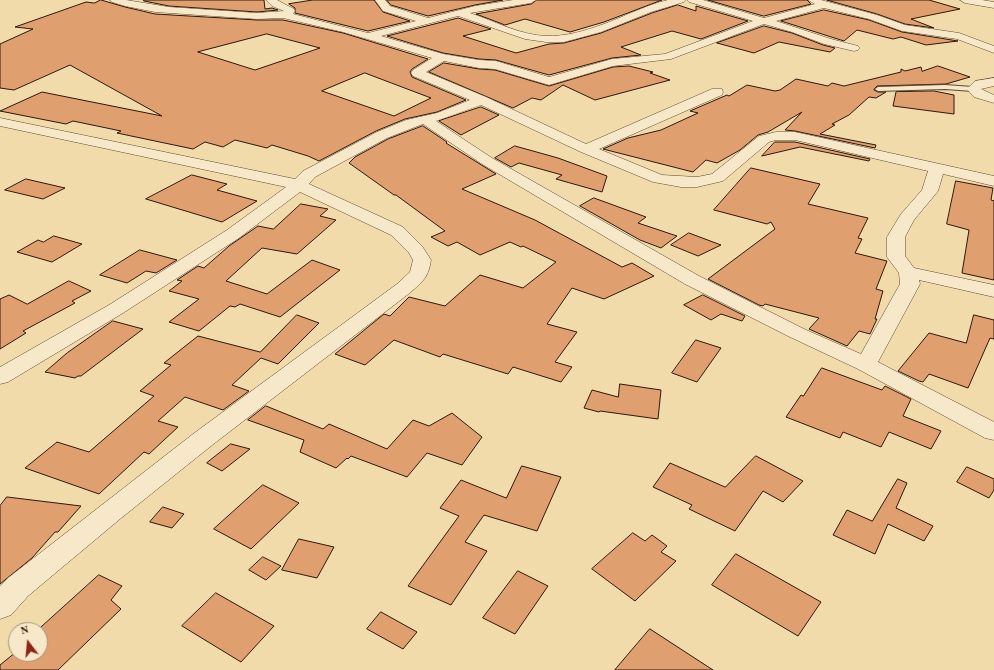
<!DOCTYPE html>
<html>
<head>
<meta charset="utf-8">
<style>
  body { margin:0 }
  #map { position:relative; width:994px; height:670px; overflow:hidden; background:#f1dbaa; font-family:"Old Standard TT",serif }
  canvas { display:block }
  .north { position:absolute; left:8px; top:622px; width:40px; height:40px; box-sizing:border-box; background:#f6e8c8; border:1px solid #a6947d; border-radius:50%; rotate:344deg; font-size:11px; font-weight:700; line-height:16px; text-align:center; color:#2e170d }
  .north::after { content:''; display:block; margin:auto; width:14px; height:18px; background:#8f2418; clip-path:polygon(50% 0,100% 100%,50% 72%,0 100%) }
</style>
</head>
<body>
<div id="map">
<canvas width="994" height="670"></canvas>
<div class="north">N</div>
</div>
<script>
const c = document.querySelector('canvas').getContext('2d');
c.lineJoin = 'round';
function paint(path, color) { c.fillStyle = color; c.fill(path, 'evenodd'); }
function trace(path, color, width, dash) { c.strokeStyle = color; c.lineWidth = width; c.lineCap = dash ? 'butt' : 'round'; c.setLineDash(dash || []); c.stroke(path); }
const building = new Path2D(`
  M101 0 125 7 155 14 257 20H283L343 33 428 59 412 69 410 72 412 77 466 100 437 112 405 119 376 131 319 161 308 156 272 145 267 148 235 140 223 147 205 142 193 149 117 133 121 131 73 121 66 124 0 111 42 92 162 116 70 65 14 90 0 88V44L33 29 15 27 86 2 94 3ZM267 34 320 48 255 70 198 52ZM365 73 431 98 394 116 322 91Z
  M144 0H264L265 9 272 8 278 10 257 12 169 6 144 1Z
  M313 0H374L383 12 410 21 368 31 295 13V8L289 4Z
  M387 0H503L475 5 428 16 391 5Z
  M537 0H662L604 22 570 32 525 19 505 25 476 14 531 4Z
  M708 0H807L811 4 764 16Z
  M827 0H929L960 9 911 19 934 28 905 24 877 14Z
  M678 5 696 11V6L748 21 701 39 672 31 621 47 641 55 612 58 549 75 496 60 479 59 443 53 387 36 458 18 491 29 463 36 516 53 549 44 564 43 601 33 652 13Z
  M824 10 869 20 902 32 958 41 926 45 901 37 893 39 857 30 844 41 781 21Z
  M764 26 792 33 823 45 835 48 830 52 779 42 754 53 717 43Z
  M444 63 479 69 495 70 549 86 613 67 629 66 653 72 650 73 670 80 595 100 563 85 541 100 532 98 513 108 429 72Z
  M938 66 970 77 946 84 877 86 874 89V90L878 92H886L876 98 869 97 849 115 832 124 835 125 820 134 876 145 875 148 795 131 785 130 802 112 768 132 758 135 740 150 717 163 706 160 693 172 603 149 628 138 661 130 698 113 690 111 727 95 729 96 747 85 775 91 780 90 796 79 828 86 832 83 844 86 901 72V69L905 71 921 67 922 71Z
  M934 91 954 95V114L893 106 896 92Z
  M481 107 499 115 461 135 439 121Z
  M423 126 447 142 446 143 496 174 462 189 535 220 622 267 632 263 654 276 604 299 572 288 547 324 577 332 555 362 572 367 561 382 513 367 508 374 443 354 440 357 394 340 365 365 335 354 384 314 390 316 409 297 445 306 480 275 523 288 556 262 523 246 521 247 510 242 480 255 457 242 448 246 431 237 445 231 396 195H394L349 163 355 157 388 139Z
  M775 142H795L870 159 869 161 800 147 762 156Z
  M515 146 558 158 607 176 602 192 556 179 562 175 519 163 511 167 495 158Z
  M751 168 820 184 808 204 868 218 858 238 862 239 855 253 887 261 876 289 883 291 875 319H877L870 334 859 331 847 346 809 329 819 318 765 304 763 306 759 305 708 279 775 229 771 222 767 224 714 210Z
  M192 175 227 184 217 190 257 201 222 222 146 199Z
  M26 179 65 188 43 199 5 190Z
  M956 181 993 188 991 200 994 201V280L962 273 969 230 947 224Z
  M594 198 646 217 638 223 677 236 661 248 640 240 580 206Z
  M301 204 328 209 320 216 336 220 297 254 262 248 226 281 267 294 312 260 340 270 280 317 240 304 235 307 230 306 199 331 169 322 199 299 169 291 182 281 177 280 198 266 204 268 229 246 258 226 273 229Z
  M689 233 721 245 698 256 671 245Z
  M54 236 82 244 52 262 17 252 38 240 43 242Z
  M140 250 177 260 156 273 146 271 127 283 100 275Z
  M69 281 91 291 72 301 75 303 23 331 26 333 0 349V299L9 295 27 304Z
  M703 295 745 316 742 321 721 314 711 320 684 305Z
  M297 315 319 323 278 364 261 358 232 385 249 391 223 410 185 397 158 421 178 427 149 454 144 452 99 494 25 468 57 442 89 452 154 396 140 391 171 365 164 363 198 336 260 352Z
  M974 315 994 320V339L990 338 968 388 929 374 923 382 919 381 898 371 929 333 966 343Z
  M113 321 143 329 81 376H78L75 378 45 372 67 353Z
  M696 340 721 348 697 382 672 373Z
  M822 368 882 390 885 386 911 399 903 416 941 431 931 449 889 432 881 447 843 432 840 438 786 417 801 395 803 396Z
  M620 384 661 390 658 419 600 411 599 412 584 408 592 390 618 397Z
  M266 406 323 429 329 424 387 449 413 420 429 426 452 413 482 437 462 465 427 453 407 477 351 456 348 459 347 458 336 468 300 452 304 440 248 420Z
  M231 444 250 449 222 471 207 463Z
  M756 456 803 481 783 502 763 491 735 531 689 509 692 505 653 487 670 463 725 487Z
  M522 466 561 477 537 531 484 515 465 542 487 551 451 605 408 586 459 516 440 508 461 480 506 498Z
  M967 467 994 479V490L989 498 957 482Z
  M898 479 907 483 896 508 933 526 924 541 888 524 875 554 833 535 847 510 872 521Z
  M263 485 299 503 251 549 214 529Z
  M7 497 81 506 58 532H55L32 558 0 584V506Z
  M163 507 184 514 172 528 150 522Z
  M633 533 645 541 652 535 667 546 661 552 676 561 635 601 592 569Z
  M299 539 334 547 317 578 282 570Z
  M736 554 821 602 798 636 712 585Z
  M263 557 281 566 266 580 249 570Z
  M518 571 548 586 515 634 483 618Z
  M99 575 122 586 111 600 121 609 58 670H0V665L16 652V654H40V631L42 630H38Z
  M216 593 274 626 241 662 182 626Z
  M381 612 417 632 403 649 367 629Z
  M650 629 713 670H615Z`);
paint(building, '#df9f6f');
trace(building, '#2e170d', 1);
const lane = new Path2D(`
  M945 85 973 87 976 89 973 91 945 89 878 91 875 89 878 87Z`);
const street = new Path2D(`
  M110 0H126L169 7 257 13 284 11 272 6 266 0H277L294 9 295 11 293 14 368 33 416 21 383 11 375 0H385L390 6 428 18 475 6 513 0H536L531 3 470 13C494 21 520 35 546 36 586 37 623 14 660 2L668 0H686L684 2 651 12 601 32 564 42H546L525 39 458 16 381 36 443 54 479 60 496 61 549 77 612 59 665 54 753 21 689 2 687 0H703L764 18 815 4 808 0H821L877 15 905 25 959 33 994 46V53L957 39 902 31 869 19 824 8 776 21 831 39 858 46 860 48 858 50 854 51 824 44 792 32 764 24 671 59 613 66 549 85 495 69 479 68 444 61 426 72 486 97 586 144 712 89H722L723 92 722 95 599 149 662 175 697 177 712 174 759 136 776 132H795L994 176V186L943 174 938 191 914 220 905 237V256L914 268 994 285V297L919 280 920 284 878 362 994 422V440L985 438 858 369 790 337 685 284 482 164 423 124 387 138 315 177 309 184 403 227 422 246 431 260C428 278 424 280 411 292L211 446 120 519 28 596 11 615 0 619V586L8 578 193 434 397 284 410 272 413 260 409 253 391 235 300 192 239 238 123 313 8 382 0 384V367L109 305 227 230 286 187 0 126V118L295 179 303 171 377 132 406 120 437 113 470 100 413 76 411 73 413 70 432 58 343 32 283 18 257 19 155 12 125 6 112 2ZM481 105 581 152 653 182 681 187H697L723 181 769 142 776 140H795L928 171 922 190 901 214 887 237V257L899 273 900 284 861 354 804 329 699 276 492 158 436 121Z
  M960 0H982L994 2V8L965 3Z
  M994 78V86L981 89 994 95V103L974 97 967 89 975 81Z`);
trace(lane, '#5f4834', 2);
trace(street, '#5f4834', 1);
paint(lane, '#f6e8c8');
paint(street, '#f6e8c8');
</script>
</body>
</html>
